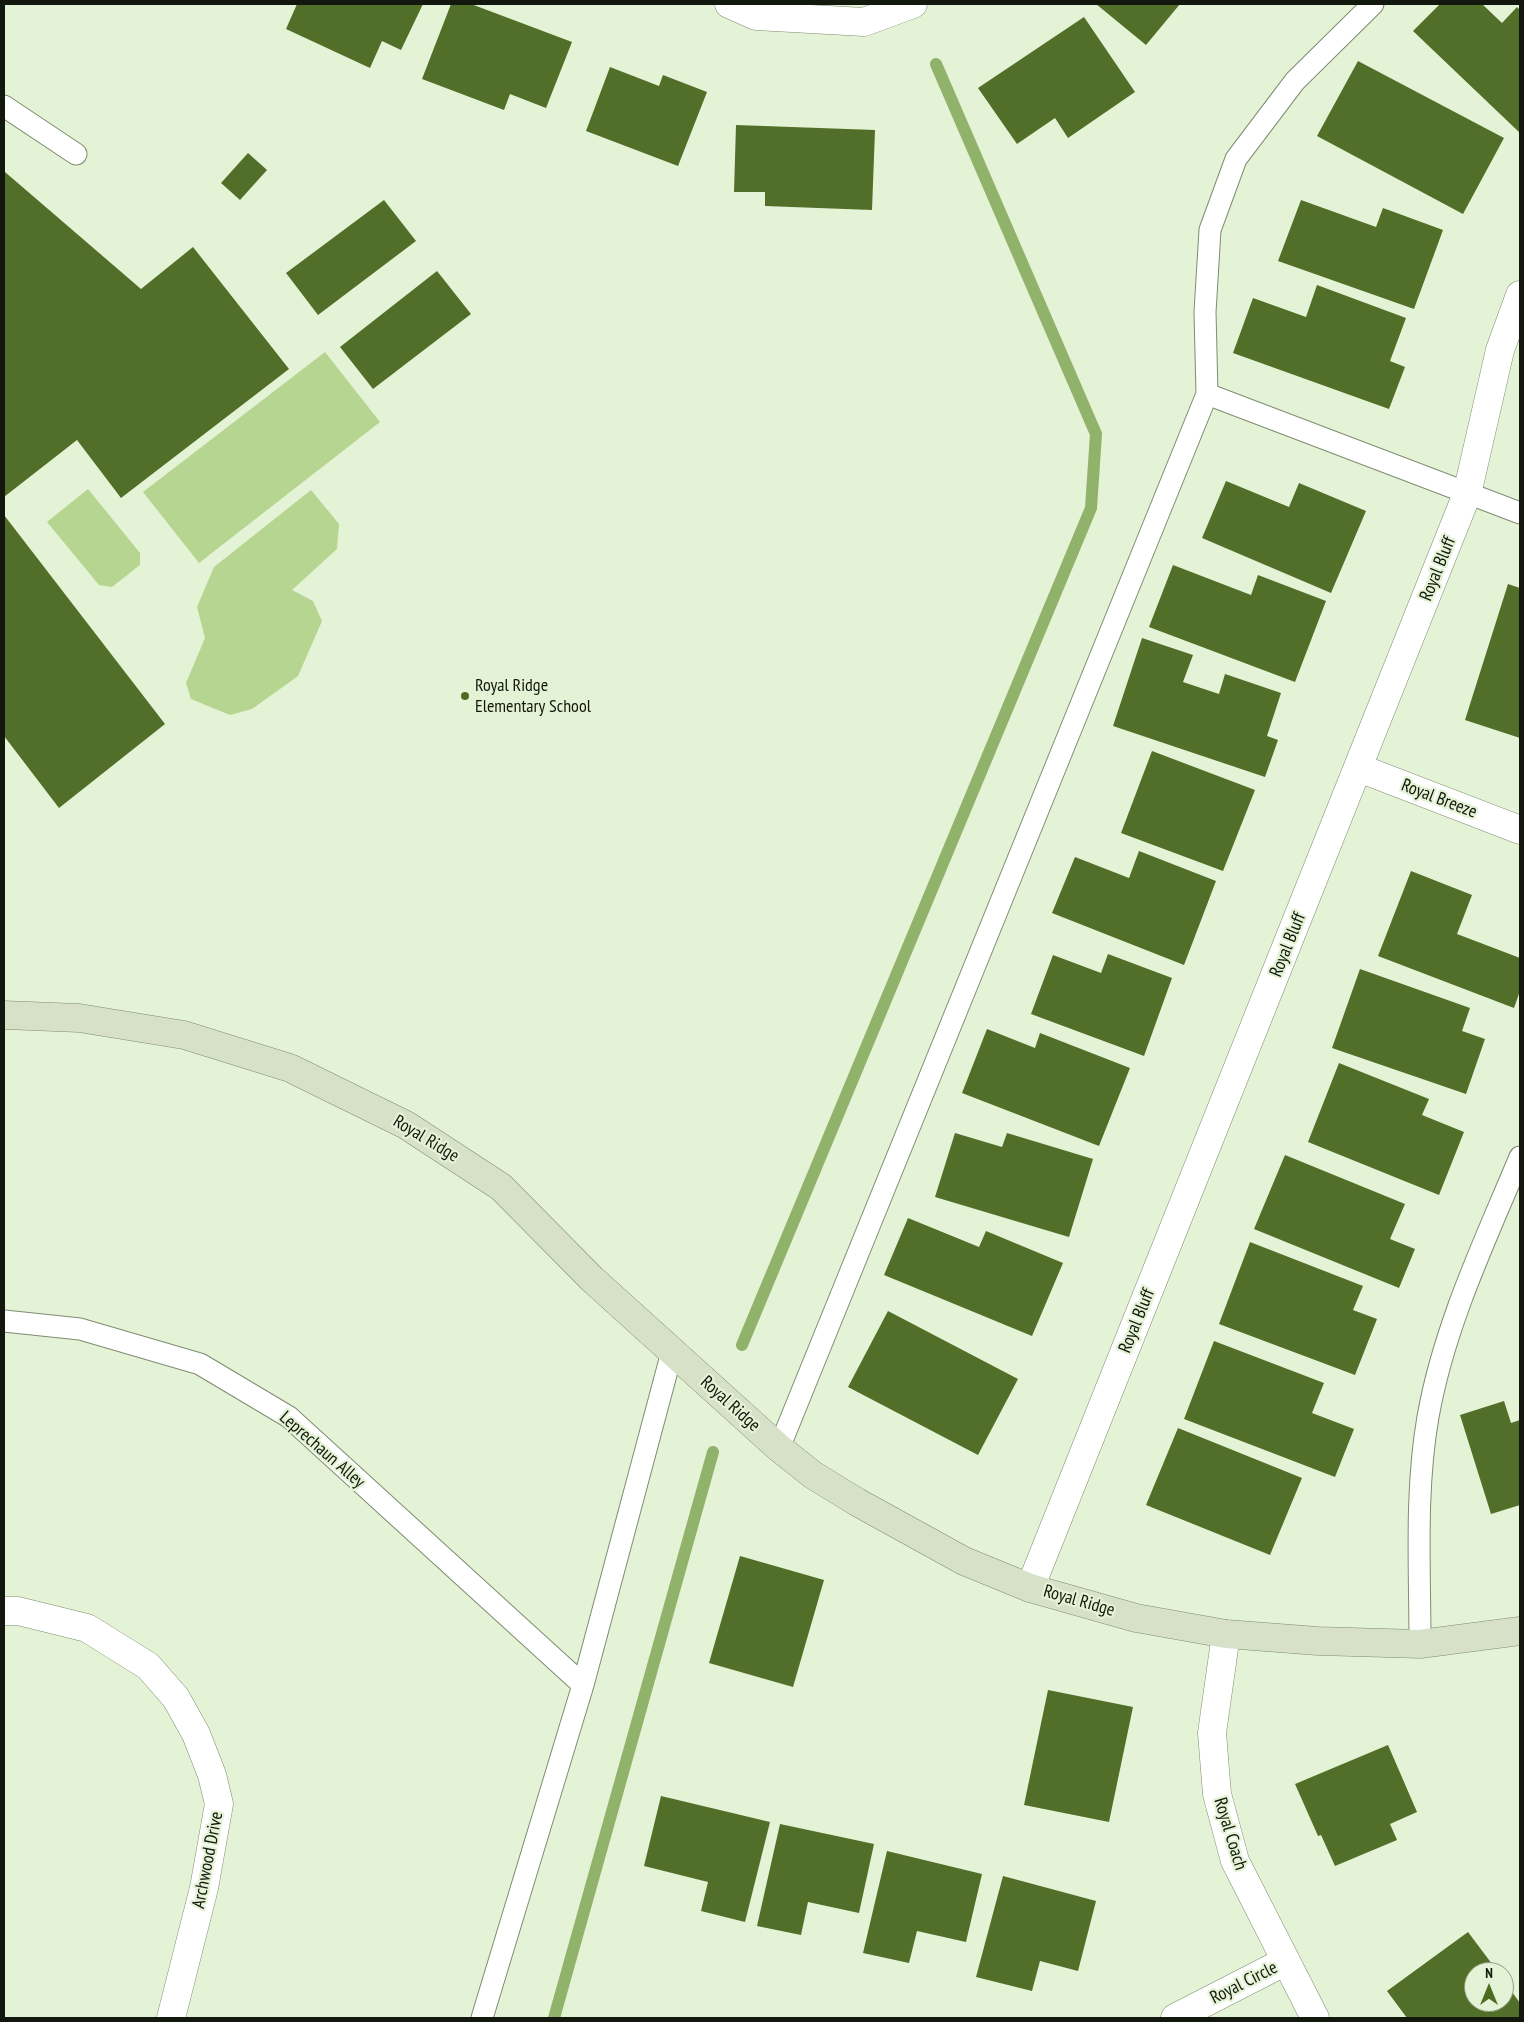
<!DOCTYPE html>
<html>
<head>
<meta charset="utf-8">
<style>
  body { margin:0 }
  #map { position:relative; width:1524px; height:2022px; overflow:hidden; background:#e4f2d5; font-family:"PT Sans Narrow",sans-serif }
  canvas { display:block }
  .frame { position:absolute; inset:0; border:5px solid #13180e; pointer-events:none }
  .north { position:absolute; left:1464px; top:1962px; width:50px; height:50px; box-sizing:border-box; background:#e4f2d5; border:1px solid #909b85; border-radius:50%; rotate:0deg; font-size:14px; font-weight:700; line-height:20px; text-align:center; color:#13180e }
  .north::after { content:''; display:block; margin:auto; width:18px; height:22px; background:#4e6c21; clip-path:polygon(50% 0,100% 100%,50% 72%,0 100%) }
</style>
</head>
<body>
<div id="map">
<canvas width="1524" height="2022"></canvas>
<div class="frame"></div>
<div class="north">N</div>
</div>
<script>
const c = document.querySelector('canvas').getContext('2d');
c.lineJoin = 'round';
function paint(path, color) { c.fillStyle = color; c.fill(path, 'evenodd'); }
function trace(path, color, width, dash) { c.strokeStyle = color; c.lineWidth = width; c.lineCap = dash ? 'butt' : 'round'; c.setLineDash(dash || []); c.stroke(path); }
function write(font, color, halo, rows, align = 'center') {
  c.font = font + ' "PT Sans Narrow",sans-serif'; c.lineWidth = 4.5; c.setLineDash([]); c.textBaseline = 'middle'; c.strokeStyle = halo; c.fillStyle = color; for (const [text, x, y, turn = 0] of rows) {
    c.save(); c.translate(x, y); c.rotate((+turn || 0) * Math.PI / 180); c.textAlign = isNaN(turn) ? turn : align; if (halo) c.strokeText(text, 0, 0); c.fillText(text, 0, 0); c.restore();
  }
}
paint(new Path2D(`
  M325 352 380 422 199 563 143 492Z
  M88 489 140 553V565L112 587 99 585 47 522Z
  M311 490 339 524 337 549 292 590 313 601 322 621 298 676 252 709 230 715 191 699 186 683 205 638 197 607 214 567Z`), '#b5d590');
trace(new Path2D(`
  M742 1345 1091 508 1096 434 936 64
  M554 2018 713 1452`), '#91b26a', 12);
paint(new Path2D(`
  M297 4H423L401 50 382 41 370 68 286 29Z
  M451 4H471L572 42 546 108 510 94 504 110 422 79Z
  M1096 4H1180L1146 45Z
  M1440 4H1482L1502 23 1517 7 1520 10V133L1413 31Z
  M1084 17 1135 92 1068 138 1055 118 1017 144 978 88Z
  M1358 61 1504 138 1463 214 1317 136Z
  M610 67 659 86 663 75 707 92 678 166 586 131Z
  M736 125 875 130 872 210 765 206V192H734Z
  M248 153 267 170 240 200 221 183Z
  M5 172 141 289 193 247 289 369 121 498 77 440 4 497V173Z
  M384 200 416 241 318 315 286 273Z
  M1301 200 1376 227 1383 208 1443 230 1414 309 1278 261Z
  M437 271 471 314 373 389 340 347Z
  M1317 285 1406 318 1390 361 1405 367 1389 409 1233 353 1253 298 1306 317Z
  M1226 481 1289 507 1299 483 1366 511 1331 593 1202 538Z
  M4 515 165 724 59 808 4 736Z
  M1173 565 1251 595 1258 575 1326 601 1295 682 1149 627Z
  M1508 584 1520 588V738L1465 720Z
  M1142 638 1193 655 1183 682 1219 694 1225 674 1281 693 1267 736 1278 740 1265 777 1113 726Z
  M1152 751 1255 790 1223 871 1121 833Z
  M1139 851 1216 881 1184 965 1052 913 1075 857 1129 878Z
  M1411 871 1472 895 1457 934 1520 958V991L1514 1008 1378 956Z
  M1108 954 1172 978 1144 1056 1031 1014 1053 955 1101 973Z
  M1360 969 1470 1008 1462 1031 1485 1039 1466 1094 1332 1048Z
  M987 1029 1035 1048 1040 1033 1130 1068 1099 1146 962 1093Z
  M1339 1063 1429 1099 1422 1115 1464 1132 1439 1195 1308 1142Z
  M955 1133 1002 1147 1007 1133 1093 1159 1069 1237 935 1197Z
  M1285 1155 1405 1204 1390 1239 1415 1249 1399 1288 1254 1229Z
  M908 1218 979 1247 986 1231 1063 1263 1032 1336 884 1275Z
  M1250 1242 1363 1286 1353 1310 1377 1319 1355 1375 1219 1324Z
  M888 1311 1018 1379 978 1455 848 1387Z
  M1214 1341 1324 1383 1312 1413 1354 1429 1335 1477 1184 1419Z
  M1504 1401 1511 1423 1520 1420V1505L1491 1514 1460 1415Z
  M1178 1428 1302 1478 1270 1555 1146 1505Z
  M740 1556 824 1580 793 1687 709 1663Z
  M1048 1690 1133 1707 1109 1822 1024 1805Z
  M1388 1745 1417 1812 1390 1824 1397 1840 1335 1866 1321 1835 1318 1836 1295 1784Z
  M661 1796 770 1822 745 1922 701 1911 708 1882 644 1866Z
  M780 1824 874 1844 859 1913 808 1902 801 1935 757 1926Z
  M887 1851 982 1874 966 1942 917 1931 909 1963 863 1953Z
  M1003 1876 1096 1901 1078 1971 1040 1961 1032 1991 976 1977Z
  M1468 1932 1498 1972H1474V2002H1504V1981L1520 2003V2018H1407L1387 1991Z`), '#516f28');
const lane = new Path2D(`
  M4 106 76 154
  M1207 394 1520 513
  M4 1321 80 1329 200 1364 289 1417 583 1685
  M779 1448 1207 394 1205 312 1210 230 1236 159 1295 81 1373 4
  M1420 1644C1420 1569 1415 1491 1428 1417 1444 1326 1485 1241 1520 1157
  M482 2018 583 1685 672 1352`);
const street = new Path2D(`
  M729 4 756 16 864 22 913 4
  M1359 768 1520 830
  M1030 1588 1467 494 1500 350 1520 295
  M4 1611H18L87 1628 148 1666 176 1698 196 1734 212 1775 219 1804 204 1888 171 2018
  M1226 1634 1212 1733 1217 1794 1235 1861 1315 2018
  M1175 2018 1286 1961`);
const secondary = new Path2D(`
  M4 1015 79 1018 184 1035 290 1068 406 1125 501 1187 592 1279 779 1448 813 1475 857 1502 964 1561 1030 1588 1136 1618 1226 1634 1318 1641 1420 1644 1520 1631`);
trace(lane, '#7f8c72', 23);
trace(street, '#7f8c72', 29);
trace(secondary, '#7f8c72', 29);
trace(lane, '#fff', 21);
trace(street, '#fff', 28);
trace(secondary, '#d6e1c8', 28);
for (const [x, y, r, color] of [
  [465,696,5,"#4e6c21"]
]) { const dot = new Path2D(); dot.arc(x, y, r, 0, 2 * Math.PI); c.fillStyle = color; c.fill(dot); trace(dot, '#e4f2d5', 2); }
write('18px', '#13180e', '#e4f2d5', [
  ["Royal Bluff",1438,569,-68],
  ["Royal Breeze",1439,799,21],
  ["Royal Bluff",1288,945,-68],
  ["Royal Ridge",426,1139,31],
  ["Royal Bluff",1137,1321,-68],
  ["Royal Ridge",730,1404,42],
  ["Leprechaun Alley",322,1450,41],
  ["Royal Ridge",1079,1601,16],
  ["Royal Coach",1230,1834,73],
  ["Archwood Drive",208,1860,-79],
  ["Royal Circle",1244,1983,-27]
]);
write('18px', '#13180e', '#e4f2d5', [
  ["Royal Ridge",475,686],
  ["Elementary School",475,707]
], 'left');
</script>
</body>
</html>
